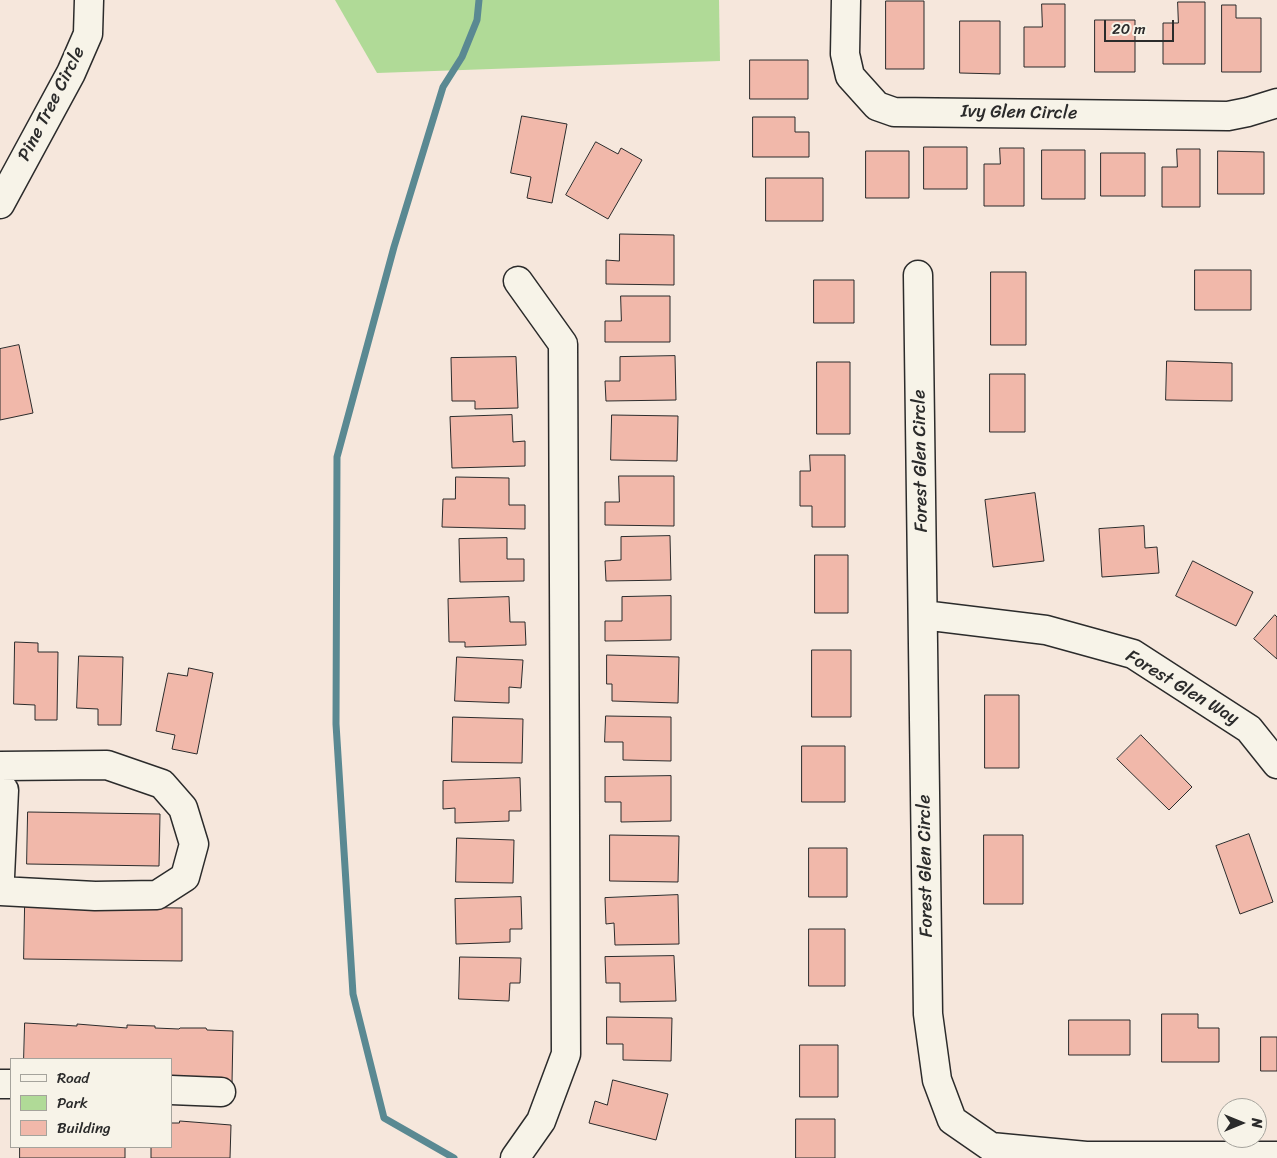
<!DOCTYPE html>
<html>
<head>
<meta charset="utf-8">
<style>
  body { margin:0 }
  #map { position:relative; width:1277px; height:1158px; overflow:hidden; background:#f6e7dc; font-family:Sriracha,sans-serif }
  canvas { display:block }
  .legend { position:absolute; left:10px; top:1058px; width:162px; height:90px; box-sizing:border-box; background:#f7f3e8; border:1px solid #a5a39c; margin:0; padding:6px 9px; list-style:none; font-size:15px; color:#2b2b2b }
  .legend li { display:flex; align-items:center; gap:10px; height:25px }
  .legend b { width:25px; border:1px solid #a5a39c }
  .north { position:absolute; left:1217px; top:1098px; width:50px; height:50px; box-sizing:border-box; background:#f7f3e8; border:1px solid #a5a39c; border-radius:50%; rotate:90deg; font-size:14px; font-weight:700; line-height:20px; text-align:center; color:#2b2b2b }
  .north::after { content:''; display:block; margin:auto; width:18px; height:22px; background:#2b2b2b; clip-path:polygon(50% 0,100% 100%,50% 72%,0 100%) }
  .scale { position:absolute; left:1104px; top:20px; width:70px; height:22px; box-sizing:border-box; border:2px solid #2b2b2b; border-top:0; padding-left:6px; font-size:15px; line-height:18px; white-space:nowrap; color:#2b2b2b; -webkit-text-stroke:4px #f7f3e8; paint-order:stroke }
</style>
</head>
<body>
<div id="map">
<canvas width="1277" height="1158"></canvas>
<ul class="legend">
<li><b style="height:6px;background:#f7f3e8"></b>Road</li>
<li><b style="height:14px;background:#b0da97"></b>Park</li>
<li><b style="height:14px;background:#f1b8aa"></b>Building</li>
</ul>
<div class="north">N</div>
<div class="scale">20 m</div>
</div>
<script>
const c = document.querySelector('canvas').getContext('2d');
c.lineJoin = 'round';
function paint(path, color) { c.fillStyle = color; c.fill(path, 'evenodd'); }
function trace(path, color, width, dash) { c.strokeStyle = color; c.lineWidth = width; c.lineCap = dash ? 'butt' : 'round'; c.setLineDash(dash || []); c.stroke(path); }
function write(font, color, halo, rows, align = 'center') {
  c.font = font + ' Sriracha,sans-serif'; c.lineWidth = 5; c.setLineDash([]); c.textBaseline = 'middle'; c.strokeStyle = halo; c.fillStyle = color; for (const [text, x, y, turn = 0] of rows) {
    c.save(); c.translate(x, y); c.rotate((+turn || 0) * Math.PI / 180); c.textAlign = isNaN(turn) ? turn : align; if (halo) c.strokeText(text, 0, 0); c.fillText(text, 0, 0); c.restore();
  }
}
paint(new Path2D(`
  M335 0H719L720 61 377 73Z`), '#b0da97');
trace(new Path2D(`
  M454 1158 384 1118 353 994 336 724 337 457 394 247 443 87 462 57 477 20 479 0`), '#5a8992', 7);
const building = new Path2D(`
  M886 1H924V69H886Z
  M1178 2H1205V64H1163V23H1178Z
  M1042 4H1065V67H1024V27H1042Z
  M1222 5H1236V18H1261V72H1222Z
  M1095 20H1135V72H1095Z
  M960 21H1000V74L960 73Z
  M750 60H808V99H750Z
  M522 116 567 124 552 203 527 198 531 177 511 173Z
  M753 117H795V132H809V157H753Z
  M596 142 618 154 621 148 642 160 608 219 566 195Z
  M924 147H967V189H924Z
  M1000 148H1024V206H984V164H1000Z
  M1177 149H1200V207H1162V167H1177Z
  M1042 150H1085V199H1042Z
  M866 151H909V198H866Z
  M1218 151 1264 152V194H1218Z
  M1101 153H1145V196H1101Z
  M766 178H823V221H766Z
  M620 234 674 235V285L606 284V260L619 261Z
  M1195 270H1251V310H1195Z
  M991 272H1026V345H991Z
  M814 280H854V323H814Z
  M621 296H670V342H605V321H621Z
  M19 345 33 413 0 420V349Z
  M675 356 676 400 606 401 605 381H620V357Z
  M516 357 518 408 475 409V401H452L451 358Z
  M1167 361 1232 363V401L1166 400Z
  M817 362H850V434H817Z
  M990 374H1025V432H990Z
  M512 415 513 442 525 441V466L452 468 450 417Z
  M612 415 678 416 677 461 611 460Z
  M810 455H845V527H812V506H800V471H810Z
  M619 476H674V526L605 525V502H619Z
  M456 477 509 478V505H525V529L442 527 443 499H455Z
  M1035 493 1044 561 993 567 985 500Z
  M1144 526 1145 548 1157 547 1159 573 1102 577 1099 529Z
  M670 536 671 580 606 581 605 561 621 560V537Z
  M507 538V559H524V581L460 582 459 539Z
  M815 555H848V613H815Z
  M1193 561 1253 592 1236 626 1176 596Z
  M671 596V640L605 641V621H622V597Z
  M509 597 510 622H525L526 645 465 647V642H449L448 599Z
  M1275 615 1277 617V659L1254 639Z
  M15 642 38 643V652H58L57 720H35V705L14 704Z
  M812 650H851V717H812Z
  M607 655 679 657 678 703 612 701V684H607Z
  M79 656 123 657 121 725H98V709L77 708Z
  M457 657 523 660 521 688 509 687V703L455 701Z
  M189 668 213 673 197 754 172 749 175 735 156 731 168 673 187 676Z
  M985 695H1019V768H985Z
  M606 716 671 717V761L623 760V742H605Z
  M453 717 523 719 522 763 452 762Z
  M1141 735 1192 787 1169 810 1117 759Z
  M802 746H845V802H802Z
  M671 776V821L621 822V802H605V777Z
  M520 778 521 811H509V821L455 823V808L443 809V781Z
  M28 812 160 814 159 866 27 864Z
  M1249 834 1273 902 1240 914 1216 846Z
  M610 835 679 836 678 882 610 881Z
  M984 835H1023V904H984Z
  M457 838 514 840 513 883 456 882Z
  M809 848H847V897H809Z
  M678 895 679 944 615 945 614 923 606 924 605 898Z
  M521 897 522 929H510V942L456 944 455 899Z
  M25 906 182 908V961L24 959Z
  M809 929H845V986H809Z
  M674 956 676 1001 620 1002V983H606L605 957Z
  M460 957 521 958 520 983H510L509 1001 459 999Z
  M1162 1014H1198V1028H1219V1062H1162Z
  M607 1017 672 1018 671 1061 623 1060V1044H607Z
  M1069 1020H1130V1055H1069Z
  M25 1023 77 1026V1024L127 1028V1025L155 1026V1028L179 1029 180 1028H206L207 1030 233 1031 232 1083 171 1081V1059H24Z
  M1261 1037H1277V1071H1261Z
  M800 1045H838V1097H800Z
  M613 1080 668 1094 656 1140 589 1123 595 1101 607 1105Z
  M796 1119H835V1158H796Z
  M180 1121 231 1125 230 1158H151V1147H171V1123H179Z
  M20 1147H125V1158H20Z`);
paint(building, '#f1b8aa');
trace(building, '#2b2b2b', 1);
const minor = new Path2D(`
  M846 0 845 54 850 76 877 106 894 112 1228 116 1248 112 1277 103
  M0 204 71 73 88 34 89 0
  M918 275 928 1014 937 1080 952 1120 991 1147 1086 1156H1277
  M923 615 1046 630 1133 654 1249 729 1277 764
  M0 766 107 765 162 784 183 808 194 844 185 877 157 895 95 896 0 891
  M0 785 4 790 0 877
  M0 1084H11
  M171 1090 221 1092
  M515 1158 541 1121 566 1054 563 344 518 281`);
trace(minor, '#2b2b2b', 31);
trace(minor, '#f7f3e8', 28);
write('18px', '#2b2b2b', '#f7f3e8', [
  ["Pine Tree Circle",52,104,-63],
  ["Ivy Glen Circle",1019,113,1],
  ["Forest Glen Circle",921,461,-91],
  ["Forest Glen Way",1182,688,31],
  ["Forest Glen Circle",926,866,-91]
]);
</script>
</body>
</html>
